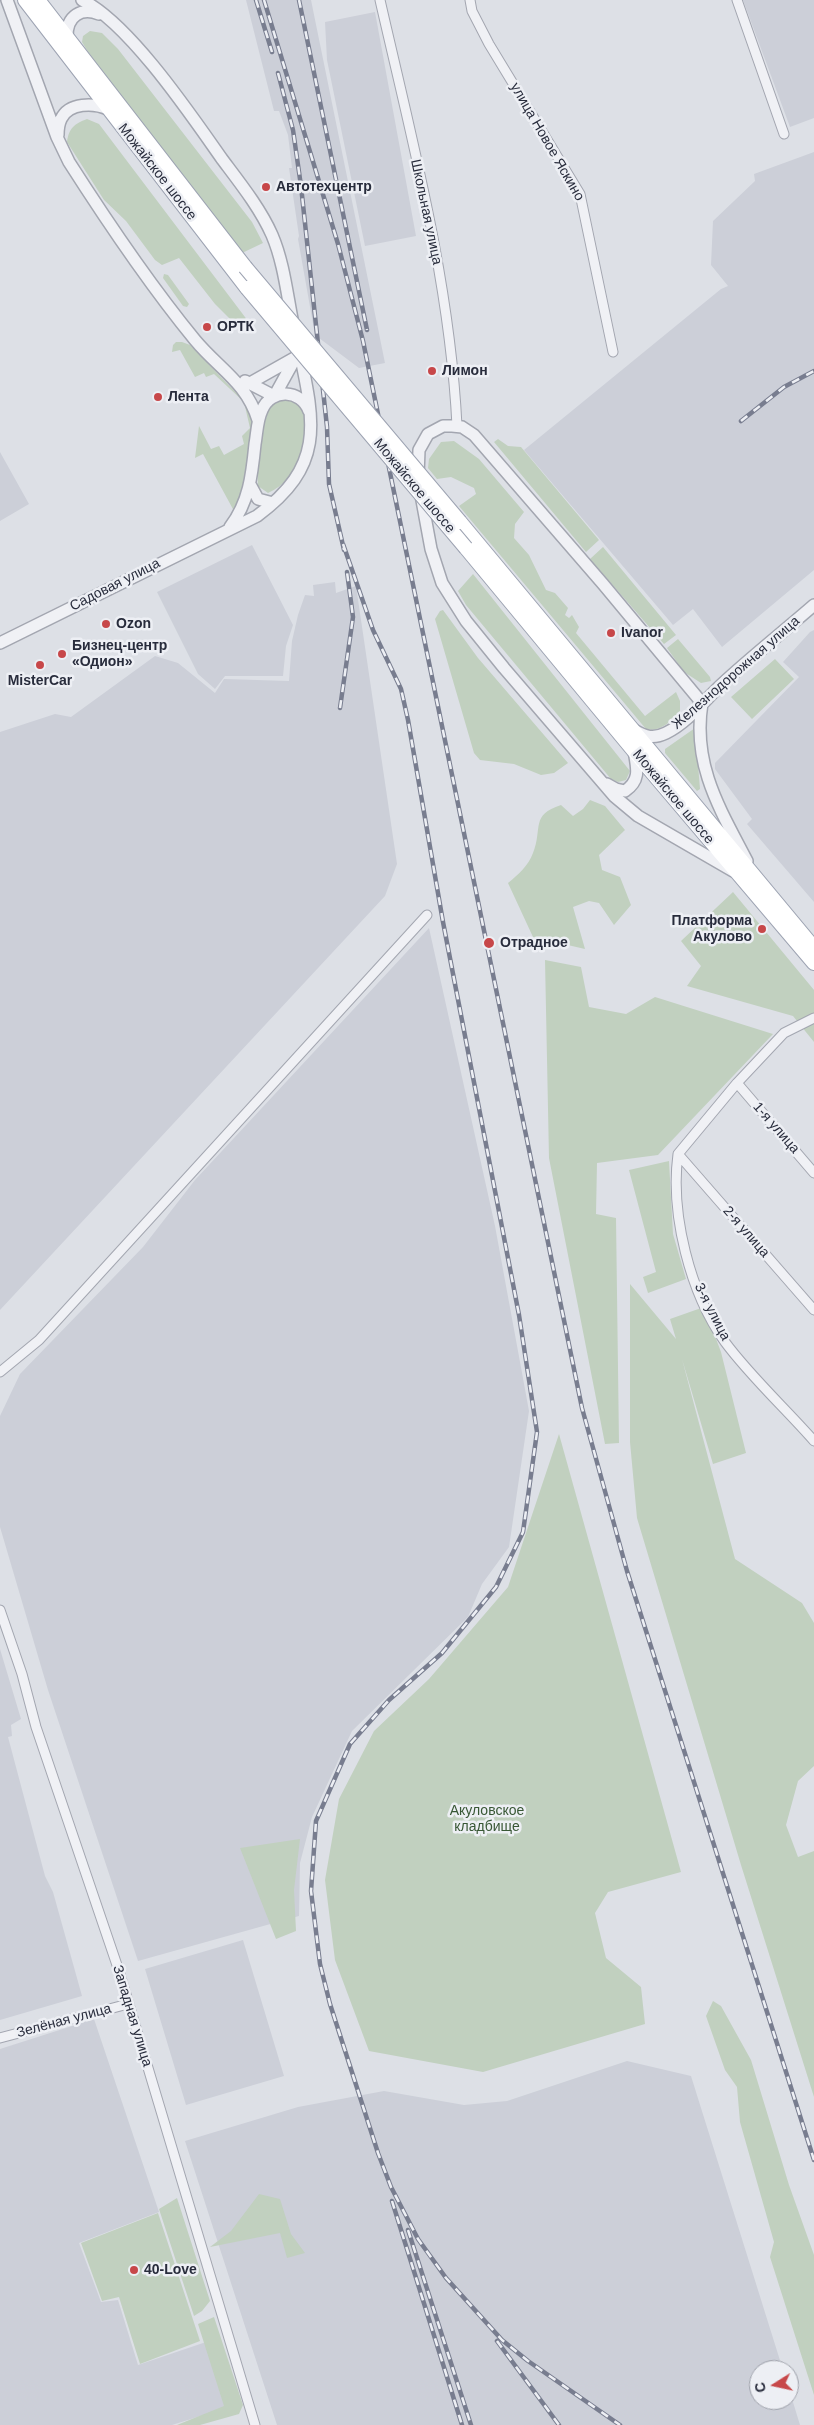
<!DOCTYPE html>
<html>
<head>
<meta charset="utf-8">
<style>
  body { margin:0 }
  #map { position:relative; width:814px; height:2425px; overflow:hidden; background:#dde0e6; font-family:Arial,sans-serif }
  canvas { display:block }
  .north { position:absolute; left:749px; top:2360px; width:50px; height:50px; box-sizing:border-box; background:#edeff4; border:1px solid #9ea1aa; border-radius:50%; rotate:260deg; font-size:14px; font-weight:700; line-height:20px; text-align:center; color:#282c3c }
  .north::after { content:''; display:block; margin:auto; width:18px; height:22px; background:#c74749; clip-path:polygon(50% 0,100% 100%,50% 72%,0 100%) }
</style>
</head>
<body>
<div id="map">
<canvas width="814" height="2425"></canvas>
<div class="north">С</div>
</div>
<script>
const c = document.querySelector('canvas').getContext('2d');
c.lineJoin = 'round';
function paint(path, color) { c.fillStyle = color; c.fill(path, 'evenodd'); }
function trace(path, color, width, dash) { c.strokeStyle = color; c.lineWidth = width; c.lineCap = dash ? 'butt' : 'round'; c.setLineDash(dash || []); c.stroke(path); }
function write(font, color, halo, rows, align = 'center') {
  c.font = font + ' Arial,sans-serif'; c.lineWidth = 5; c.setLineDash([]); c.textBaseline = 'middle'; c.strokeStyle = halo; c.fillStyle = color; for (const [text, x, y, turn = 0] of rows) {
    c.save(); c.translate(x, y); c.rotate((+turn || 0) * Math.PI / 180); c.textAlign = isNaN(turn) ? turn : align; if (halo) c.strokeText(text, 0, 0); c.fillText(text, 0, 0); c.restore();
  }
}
paint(new Path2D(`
  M246 0H311L385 363 359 368 315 335 298 239 299 236 289 168H292L288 135 279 111H274Z
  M743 0H814V118L790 127Z
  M375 12 416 236 365 246 327 60 325 22Z
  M814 152V570L722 647 693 609 673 625 524 450 721 289 728 286 711 265 713 221 755 181 754 174Z
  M0 452 29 504 0 521Z
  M252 545 293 625 286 646 283 676H225L215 689 198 674 157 592Z
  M335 582 336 593 356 586 397 864 385 896 0 1310V732L55 714 71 717 155 656 178 663 215 693 224 679 289 681 292 641 298 615 305 595 314 596 313 585Z
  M814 630V902L747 824 752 819 715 769V763L799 677 783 662 810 632Z
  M429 928 495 1226 529 1411 509 1547 482 1584 468 1617 352 1731 312 1817 300 1863 299 1916 138 1961 48 1690 0 1527V1416L20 1374 143 1247 195 1180Z
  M0 1649 21 1719 11 1725 12 1736 8 1737 45 1876 53 1892 82 1996 0 2020Z
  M243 1940 284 2076 186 2105 145 1969Z
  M94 2019 159 2212 79 2243 101 2302 118 2300 138 2365 206 2342 226 2408 172 2425H0V2049Z
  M627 2061 691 2076 783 2370H759V2400H789V2389L800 2425H277L185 2141 298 2107 384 2091 464 2105 507 2101Z`), '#cccfd8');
paint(new Path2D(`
  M90 31 102 33 118 49 252 222 263 243 242 253 88 52 82 42 83 36Z
  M87 119 99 124 248 321 239 328 215 304 179 258 162 265 155 260 126 221 104 200 67 142C69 128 74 124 87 119Z
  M164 274 168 275 189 304 187 307 183 306 163 278Z
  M176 342H182L190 345 248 405 254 420 242 498 234 511 203 454 195 458 199 426 211 449 219 446 224 455 244 444 242 436 250 428 244 402 214 374 206 377 204 373 195 377 180 350 172 352 173 345Z
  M284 400 295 401 304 408C309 441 301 478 268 493L258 486C257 469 261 417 273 404 275 402 280 401 284 400Z
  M498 439 508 446 521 447 599 540 586 552 494 442Z
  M454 441 479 459 524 512 515 524 514 538 529 555 546 590 555 593 568 608 565 615 569 618 572 615 579 627 576 633 645 716 676 692 680 701V711C671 721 660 733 646 729L459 506 476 494 474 488 451 477 437 479 428 468 429 459 441 442Z
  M603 547 676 635 664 644 590 559Z
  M473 574 630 771 626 780 618 782 611 779 466 605 458 591Z
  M443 610 478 658 568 763 554 773 541 775 514 764 480 760 474 753 435 619 440 611Z
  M678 639 710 677 711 681 701 683 684 672 667 648Z
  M775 659 794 679 752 719 731 697Z
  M695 728 700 789 697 791 665 753V749Z
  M590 800 605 806 625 830 599 855 602 870 620 877 631 905 614 925 599 903 589 901 573 907 585 949 533 937 508 883C519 874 528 866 533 853 543 828 530 815 561 805L573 816 583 809Z
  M733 892 814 990V1042L793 1016 687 986 701 966 681 941Z
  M545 960 581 967 589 1007 626 1014 655 997 773 1034 658 1155 597 1163 596 1214 616 1218 619 1443 605 1444 549 1158Z
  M669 1161 673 1234 686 1279 648 1293 643 1277 656 1272 629 1170Z
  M630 1284 676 1339 670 1319 704 1307 721 1352 746 1453 713 1464 682 1359 735 1559 802 1603 814 1623V1766L798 1781 786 1825 798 1857 814 1851V2097L741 1865 637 1518 630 1442Z
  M559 1434 681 1872 608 1892 595 1913 606 1958 641 1987 645 2024 483 2072 369 2051 335 1960 325 1880 339 1799 374 1731 429 1679 508 1587Z
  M300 1839 294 1890 296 1931 276 1939 240 1848Z
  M713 2001 721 2006 751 2060 789 2185 814 2255V2395L770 2257 774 2242 740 2122 737 2087 725 2070 706 2016Z
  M259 2194 280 2199 291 2234 305 2253 287 2258 280 2233 210 2247 231 2231Z
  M177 2198 210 2301 202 2311 194 2316 159 2209Z
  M158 2213 200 2341 140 2364 119 2297 102 2301 81 2243Z
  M214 2317 243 2405 239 2414 200 2425H177L224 2406 198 2324Z`), '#c1d0bf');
const minor = new Path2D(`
  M380 0C412 140 450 282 457 426
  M470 0 472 11 489 44 580 194 613 352
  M737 0 784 134
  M737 1083 814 1173
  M678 1154C670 1214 690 1293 725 1342 750 1376 786 1409 814 1441
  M678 1154 814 1310
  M678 1154 737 1083 784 1033 814 1018
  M0 1372 39 1340 427 915
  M0 1610 22 1674 36 1727 119 1971 255 2425
  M0 2038 128 2004`);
const tertiary = new Path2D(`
  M7 0 57 137 69 162C108 223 149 284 195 340 219 369 246 382 258 420
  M82 0C129 23 191 115 222 159 240 183 260 208 272 235 284 263 287 295 293 324
  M67 36C67 16 81 7 99 14
  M58 135C58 130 59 123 61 119 69 102 94 103 108 109
  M245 381 274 396
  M250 383 296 357
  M275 395 296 357
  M418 476 419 450 428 434 443 426H452L462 427 474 435 603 584 702 703C692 765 720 809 747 861
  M251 486 258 499 273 503
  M421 495 431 549 442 583 466 621 504 668 614 796 638 816 733 871
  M230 527C249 502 252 475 255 444 257 433 257 420 262 410 271 388 301 389 309 411
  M0 643 257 516C325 466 315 424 299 349
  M634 730C645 737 654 739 666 733 687 723 705 700 721 685 751 657 783 632 814 605
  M607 784 616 789 625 791C641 780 637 768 634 751`);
const primary = new Path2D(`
  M25 0 247 288
  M38 0 245 267
  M460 522 814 948
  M466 548 634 751 814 963`);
trace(minor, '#a3a6b0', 11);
trace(tertiary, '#a3a6b0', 14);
trace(primary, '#9da3b2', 16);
trace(minor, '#f0f1f5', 9);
trace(tertiary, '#f0f1f5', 11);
trace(primary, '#fff', 14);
const rail = new Path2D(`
  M256 0 272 52
  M264 0 338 244 363 341 582 1408 627 1571 814 2160
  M299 0 367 330
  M278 73 293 130 301 186 327 427 329 484 344 550
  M741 421 784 387 814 371
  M343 544 373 630 401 689 408 720 443 922 519 1315 537 1432 523 1532 496 1587 442 1653 389 1700 350 1744 316 1821 311 1891 320 1964 330 2004 378 2153 391 2187 418 2239 446 2278 502 2340 528 2361 620 2425
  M340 708 353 617 347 572
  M392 2201 462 2425
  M408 2230 471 2425
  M497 2341 559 2425`);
trace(rail, '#787d8f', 4.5);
trace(rail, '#edeff4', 2.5, [8]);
const primaryBridge = new Path2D(`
  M245 267 460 522
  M247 288 466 548`);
trace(primaryBridge, '#9da3b2', 16, []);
trace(primaryBridge, '#fff', 14);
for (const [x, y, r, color] of [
  [266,187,5,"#c74749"],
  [207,327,5,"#c74749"],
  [432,371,5,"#c74749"],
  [158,397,5,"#c74749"],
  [106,624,5,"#c74749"],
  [611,633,5,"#c74749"],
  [62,654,5,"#c74749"],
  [40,665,5,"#c74749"],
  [762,929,5,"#c74749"],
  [489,943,6,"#c74749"],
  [134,2270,5,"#c74749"]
]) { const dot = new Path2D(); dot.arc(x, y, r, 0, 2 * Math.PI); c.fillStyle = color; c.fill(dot); trace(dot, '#edeff4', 2); }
write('14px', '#282c3c', '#edeff4', [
  ["улица Новое Яскино",547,142,60],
  ["Можайское шоссе",157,172,52],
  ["Школьная улица",426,212,78],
  ["Можайское шоссе",414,486,50],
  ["Садовая улица",115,585,-27],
  ["Железнодорожная улица",736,673,-41],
  ["Можайское шоссе",673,797,50],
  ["1-я улица",776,1128,49],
  ["2-я улица",746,1232,49],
  ["3-я улица",712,1312,63],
  ["Западная улица",132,2016,73],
  ["Зелёная улица",64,2021,-15]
]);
write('bold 14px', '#282c3c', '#edeff4', [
  ["Автотехцентр",276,187],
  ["ОРТК",217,327],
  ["Лимон",442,371],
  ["Лента",168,397],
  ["Ozon",116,624],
  ["Ivanor",621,633],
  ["Бизнец-центр",72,646],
  ["«Одион»",72,662],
  ["MisterCar",40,681,"center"],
  ["Платформа",752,921,"right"],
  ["Акулово",752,937,"right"],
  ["Отрадное",500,943],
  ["40-Love",144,2270]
], 'left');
write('14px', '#385735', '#edeff4', [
  ["Акуловское",487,1811],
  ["кладбище",487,1827]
]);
</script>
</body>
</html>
